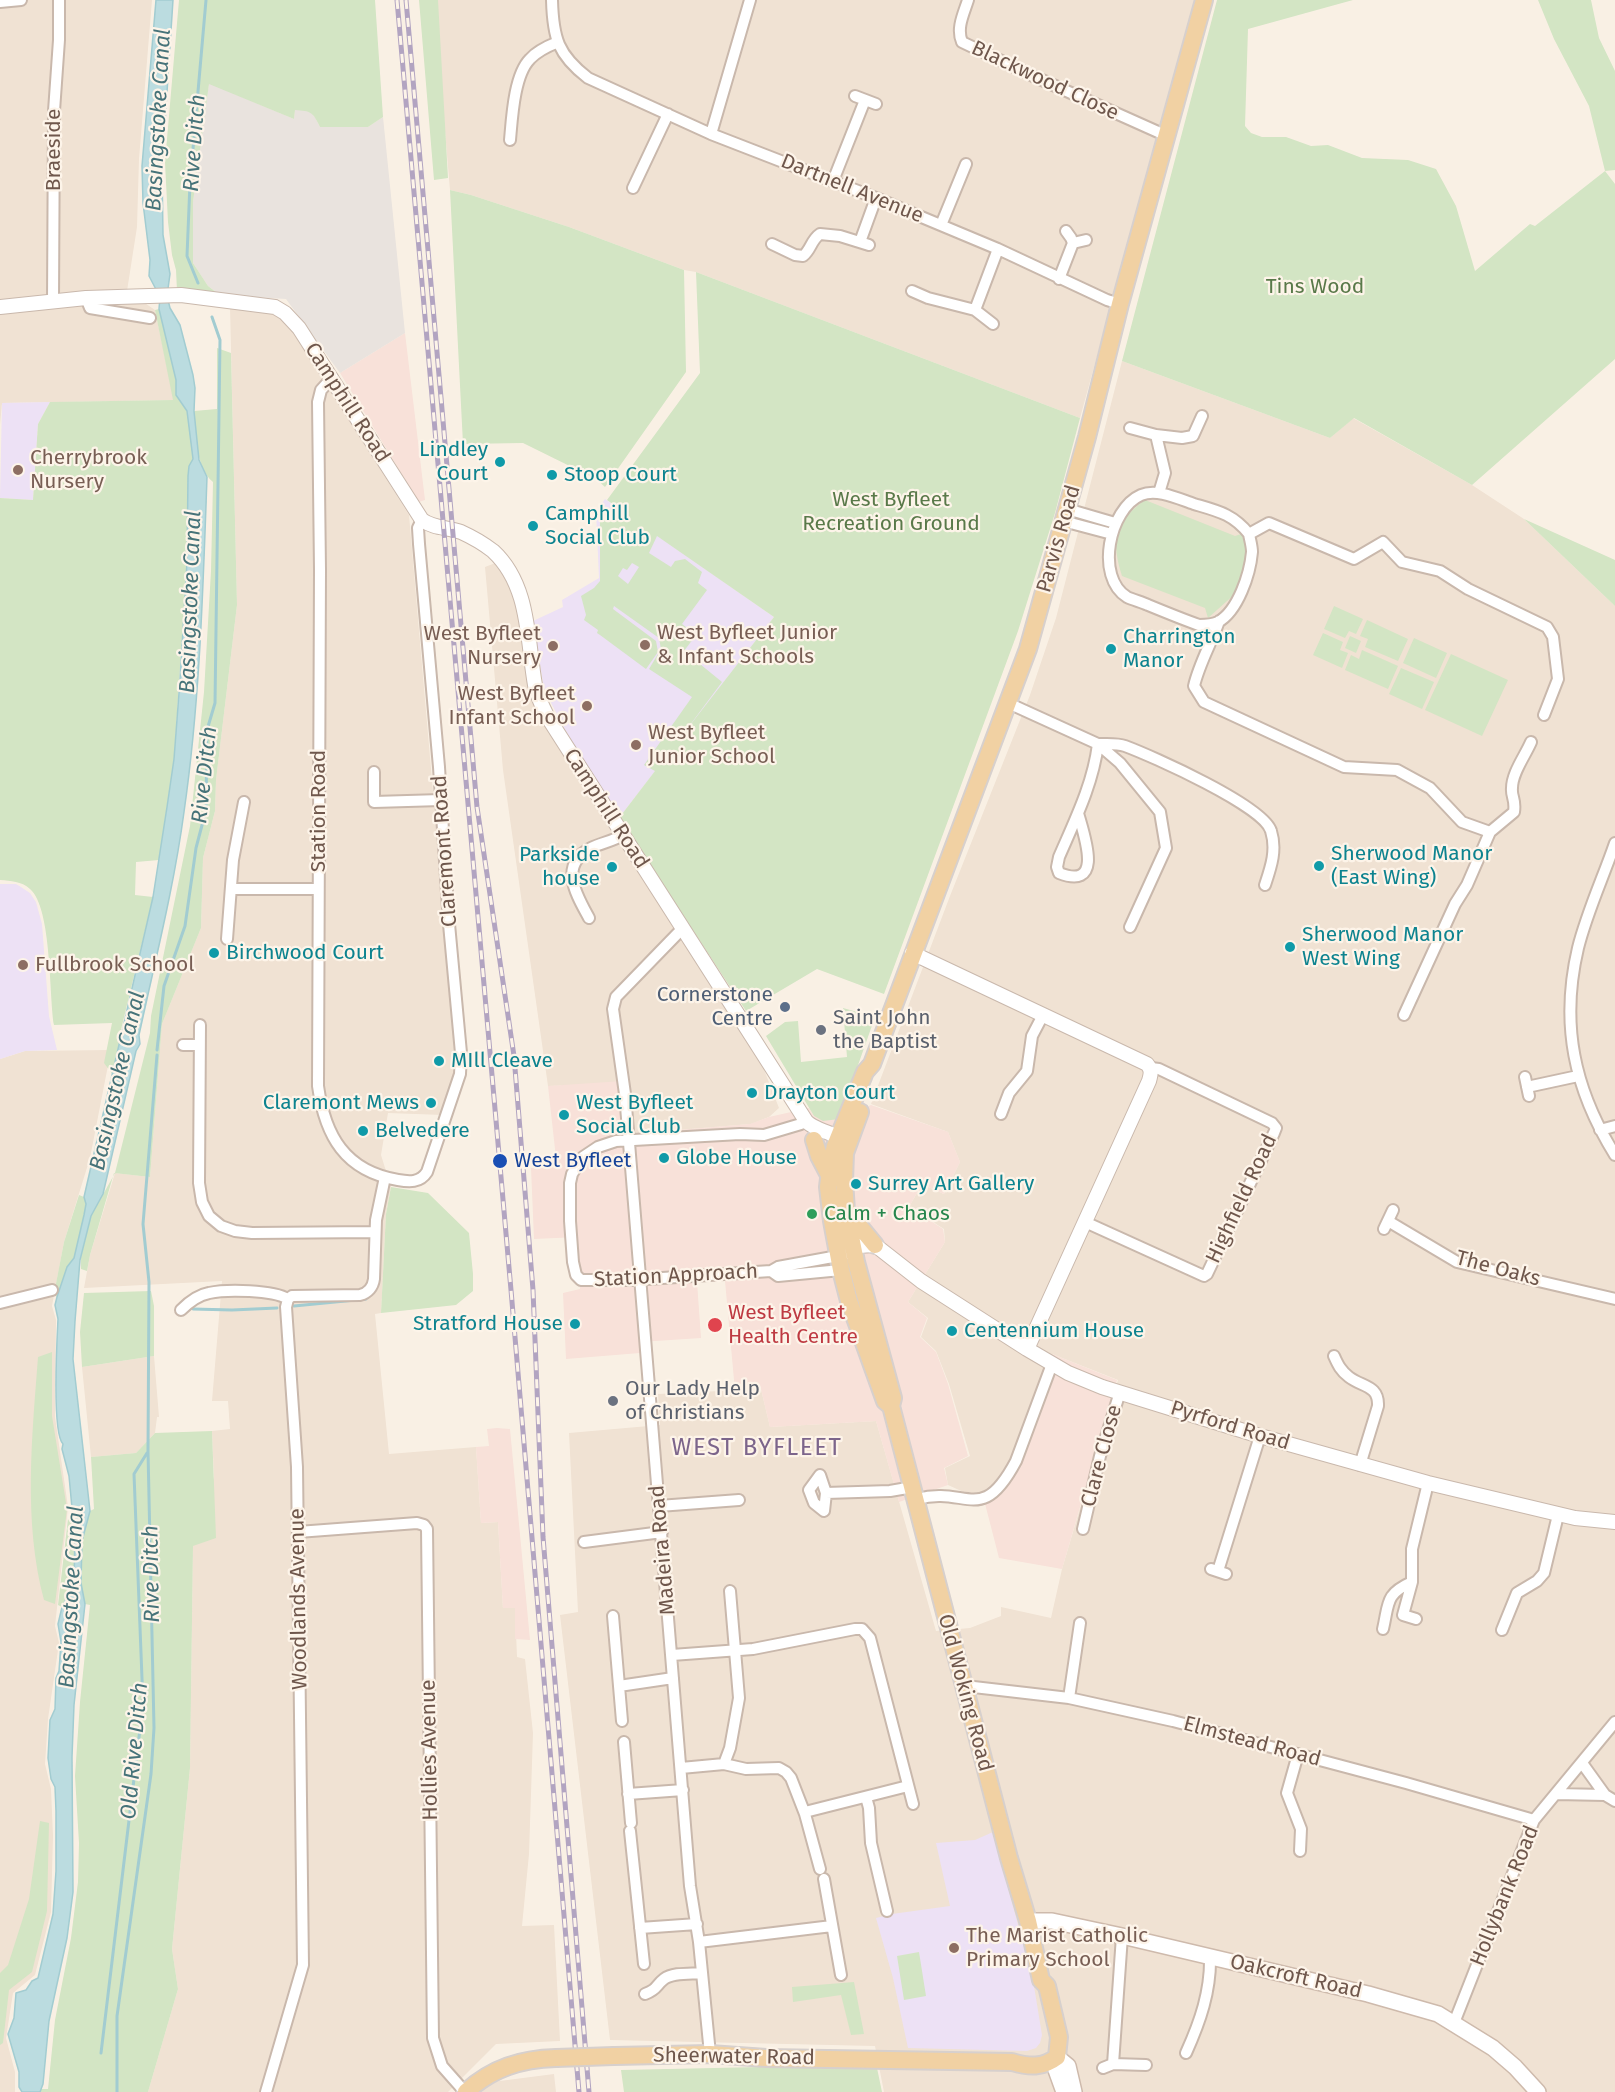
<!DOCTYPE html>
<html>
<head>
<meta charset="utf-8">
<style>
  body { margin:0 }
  canvas { display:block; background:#f9f0e4 }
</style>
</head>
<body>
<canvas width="1615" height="2092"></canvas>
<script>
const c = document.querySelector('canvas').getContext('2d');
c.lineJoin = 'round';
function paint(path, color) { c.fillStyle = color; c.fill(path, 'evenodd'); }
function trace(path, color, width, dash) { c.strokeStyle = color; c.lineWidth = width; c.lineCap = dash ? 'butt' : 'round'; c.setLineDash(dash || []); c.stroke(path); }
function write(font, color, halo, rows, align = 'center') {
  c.font = font + ' "Fira Sans",sans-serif'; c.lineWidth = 4.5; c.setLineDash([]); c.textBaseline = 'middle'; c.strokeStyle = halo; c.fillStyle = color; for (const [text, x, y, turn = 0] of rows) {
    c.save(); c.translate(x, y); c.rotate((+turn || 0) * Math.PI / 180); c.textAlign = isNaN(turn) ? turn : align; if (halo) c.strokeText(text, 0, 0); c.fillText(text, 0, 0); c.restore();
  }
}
paint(new Path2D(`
  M0 0H152L139 159 137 227 127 291 155 310 174 400 2 403 0 425Z
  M434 0H1195L1080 418 696 272 684 270 569 227 471 195 450 190Z
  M230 306 272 310 302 342 330 390 409 515 435 815 454 989 459 1072 443 1115 388 1113 381 1155 391 1187 386 1214 381 1313 375 1314 389 1454 476 1447 481 1523 498 1522 503 1608H515L517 1657 525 1659 533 1733 529 1854 522 1926 554 1925 560 2041 496 2044 448 2092H148L178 1989 172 1949 190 1768 193 1546 214 1477 212 1431 230 1429 228 1401H212L222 1281 84 1288 90 1255 115 1173 150 1177 162 1024 201 928 203 858 215 811 216 780 237 605Z
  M1122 361 1330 438 1353 418 1472 485 1524 519 1615 606V2092H884L875 2046 610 2040 560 1615 578 1612 569 1433 660 1425 658 1394 761 1389 770 1427 876 1421 936 1631 970 1628 1001 1616V1607L1051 1618 1062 1569 1118 1380 1052 1354 1040 1391 1013 1462 997 1485 982 1492 968 1494 948 1485 945 1468 970 1456 949 1384 936 1351 921 1337 928 1318 908 1302 945 1242 944 1229 909 1207 922 1184 944 1194 960 1162 948 1132 871 1104 950 896 1030 695 1056 618Z
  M498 562 510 585 521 629 533 701 612 832 763 1067 779 1108 769 1117 751 1124 629 1134 581 1085 548 1086 503 770 485 567Z
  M111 1050 90 1158 64 1242 52 1306 56 1320 55 1417 68 1507 55 1626 59 1643 48 1719 45 1764 51 1789 53 1836 51 1912 35 1975 13 1993 6 2038 15 2072V2092H0V1059L25 1051Z
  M154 1356 159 1417H157L155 1433 136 1453 91 1457 82 1367Z
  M554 2074 556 2092H481L492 2082Z`), '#f0e2d3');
paint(new Path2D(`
  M405 333 425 500 419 502 340 373Z
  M623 1081 629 1134 750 1124 769 1117 809 1108 814 1116 839 1119 871 1105 948 1132 960 1162 944 1194 922 1184 909 1207 943 1229 945 1242 908 1302 927 1318 920 1337 936 1352 948 1384 968 1456 944 1468 948 1485 899 1502 876 1421 770 1427 761 1389 735 1391 725 1281 697 1282 701 1338 640 1342V1353L566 1359 563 1293 580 1289 576 1253 578 1252V1237L534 1239 531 1168 557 1167 548 1086Z
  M1052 1354 1117 1380 1062 1569 999 1558 982 1492 998 1486 1013 1462 1041 1392Z
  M497 1428 510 1429 530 1640 515 1639V1608H503L498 1522 481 1523 476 1447 489 1446 487 1429Z`), '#f8e1d9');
paint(new Path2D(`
  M209 83 294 119 295 109 310 111 315 117 320 127H368L383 117 405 333 340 373 286 299 220 295 208 286 193 263V202Z`), '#e9e3de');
paint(new Path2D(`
  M50 402 38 424 33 500 0 498 2 403Z
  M605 499 774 617 619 818 564 728 544 689 533 621 563 607 562 600 599 578 596 511Z
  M0 884H16L21 887 30 893 36 902 42 924 49 1016 57 1050 25 1051 0 1059Z
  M993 1832 1033 1980 1042 2035 1040 2043 1036 2048 1027 2051 908 2048 893 1978 876 1918 892 1914 950 1906 936 1843 975 1840Z`), '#ede1f5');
paint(new Path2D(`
  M179 0H375L383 117 368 127H320C313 112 311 111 295 110L294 119 209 84 193 202V263L208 286 220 295 177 291 176 270 172 255 168 222 165 162Z
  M419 0H438L448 178 434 180Z
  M1217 0H1353L1248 29 1245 126 1251 133 1262 137H1286L1311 146 1328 145 1362 158 1408 160 1436 169 1456 206 1475 271 1530 224 1535 226 1605 171 1589 106 1554 39 1538 0H1591L1599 38 1615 71V170L1605 171 1615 184V359L1472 485 1354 418 1330 438 1122 361Z
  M450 190 471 195 569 227 684 270 686 372 605 487 596 479 523 443 463 444Z
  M696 272 1080 418 1055 513 1018 631 884 994 817 969 746 1011 619 818 655 771 644 765 692 697 649 669 661 649 659 638 614 606 613 609 656 641 658 652 646 669 600 635 597 633 598 630 584 620 586 615 581 596 594 588 600 581V520L605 512 621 510 607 500 700 373ZM657 536 774 617 684 733 722 682 684 651 696 635 682 624 707 590 698 583 702 572 685 559 675 561 671 567 649 553ZM632 563 639 567 628 584 618 576 623 568 627 570Z
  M159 309 176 380V395L187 411 193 459 188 476 187 562 174 759 159 860 136 862 135 895 153 897 119 1038 120 1045 113 1075 104 1063 112 1023 54 1025C49 995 52 908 30 889 21 881 11 881 0 880V498L33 500 38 424 50 402 173 400 155 310Z
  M217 348 231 353 237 605 216 780 215 811 203 858 201 928 162 1024 150 1177 114 1173 90 1255 87 1271 81 1269V1257L91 1216 115 1173 150 1033 151 1016 190 826 204 692 211 571 213 482C195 467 196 433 194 411L217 409Z
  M1145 500 1235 536 1241 534 1248 548V562L1236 593 1208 618 1205 608 1122 576C1111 541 1114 522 1145 500Z
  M1524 519 1615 560V606Z
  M1334 606 1363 619 1356 634 1349 631 1345 638 1324 629Z
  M1367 620 1408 639 1398 661 1365 647 1368 639 1360 636Z
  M1323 633 1343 642 1340 650 1348 653 1342 668 1313 655Z
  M1350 636 1361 641 1356 653 1345 648Z
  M1414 638 1447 653 1436 678 1403 663Z
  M1362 650 1398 666 1388 689 1345 670 1351 655 1359 659Z
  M1451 654 1508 680 1482 736 1425 710Z
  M1401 668 1434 682 1422 709 1389 694Z
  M843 1008 875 1017 839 1119 823 1121 814 1116 766 1036 785 1022 798 1021 801 1062 847 1057Z
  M391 1187 428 1193 469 1233 473 1274V1291L456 1305 381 1313 386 1214Z
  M79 1195 84 1197 86 1204 84 1215 74 1258 67 1267 57 1297 54 1294 64 1242Z
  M151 1291 154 1306V1356L82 1367 80 1332 84 1293Z
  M52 1352V1416L67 1509 55 1604 44 1600C23 1521 32 1437 38 1357Z
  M212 1431 216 1538 193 1546 190 1768 172 1949 178 1989 148 2092H40L41 2089H48L55 2020 71 1938 78 1882 79 1843 75 1776 80 1702 90 1605 85 1604 81 1583 82 1541 90 1511 94 1509 91 1457 136 1453 155 1433Z
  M68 1519 72 1523 75 1531 74 1584 62 1607 58 1605Z
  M40 1821 49 1823 47 1911 32 1972 9 1990 3 2043 0 2045V1973L8 1965 29 1899Z
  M919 1952 926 1996 904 2000 897 1956Z
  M854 1982 864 2034 851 2035 841 1995 793 2002 792 1987Z
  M807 2066 877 2068 882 2092H624L621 2070Z`), '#d3e5c4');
const water = new Path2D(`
  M156 0H173L162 169 163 235 170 274 167 296 170 308 180 325 193 375 195 388 194 411 199 460 207 477C203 589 200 701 184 812 174 887 155 961 139 1035L140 1044 136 1051 103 1194 91 1216 80 1260 75 1321 73 1359 90 1511 82 1541 81 1583 85 1604 74 1705 72 1757 73 1892 67 1938 49 2021 43 2084 40 2092H22L19 2087V2072L8 2034 14 2018 16 1993 26 1990 32 1981 38 1978 53 1914 56 1871V1811L55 1787 51 1779 48 1758 50 1720 55 1709 56 1678 59 1671 61 1642 58 1624 62 1607 74 1584 75 1531 70 1516 72 1508 69 1476 62 1449 63 1444C52 1433 57 1339 58 1319L55 1305 57 1297 67 1267 74 1258 84 1215 86 1204 84 1197 153 897 167 807 174 759 180 680 187 562 188 476 189 466 193 459 187 411 176 395V380L159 309 160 297 149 276 150 260 143 203 142 166Z`);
paint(water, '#bbdce0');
trace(water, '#a2ccd1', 1.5);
trace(new Path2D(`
  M198 283 187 256 190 183 206 0
  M157 1050 164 986 185 926 196 848 206 810 207 730 215 703 220 340 212 317
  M294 1306 366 1299
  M193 1309 232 1310 277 1308
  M101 2053 143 1704 134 1474 147 1453
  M117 2092V2016L151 1774 154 1728 148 1451 149 1282 143 1224 157 1055`), '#a2ccd1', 3);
const minor = new Path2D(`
  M552 0C553 38 558 55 588 78L711 134 876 198 998 249 1107 300 1120 304
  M968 0C964 13 956 28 962 42L1033 76 1167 136
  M0 2 21 0
  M855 96 876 104
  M711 134 750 0
  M510 140C512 118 514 75 530 59 537 51 548 46 558 42
  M833 181 865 100
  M633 188 668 114
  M941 225 966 164
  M860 242 876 198
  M1073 243 1086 240
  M772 244 795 255 803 256C811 250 811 240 820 234L840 236 869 245
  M1059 279 1073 243 1071 238 1066 231
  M912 291 928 298 975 310 993 324
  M86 298 90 308 150 318
  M53 301 54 111 59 40V0
  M975 310 998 249
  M332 378 321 390 318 402 320 570 318 1086C325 1136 345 1171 398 1180 409 1182 420 1183 427 1172L460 1074 461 1053 449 924 439 767 419 544 418 528 422 520
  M1130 428 1156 435 1165 473 1159 493
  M1156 435 1182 438 1193 436 1202 416
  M1067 509 1115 523
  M1063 521 1112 534
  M1249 534C1250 540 1252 546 1252 552 1250 574 1238 611 1218 622 1212 625 1205 625 1199 625 1182 619 1165 612 1148 605 1142 602 1133 600 1127 597 1095 577 1109 509 1141 495 1157 488 1179 499 1194 504 1218 511 1233 514 1249 534L1269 523 1354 559 1383 542 1402 562 1440 571 1468 589 1547 627 1553 637 1558 679 1544 715
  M1219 621C1211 644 1199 664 1194 686L1204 702 1344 767 1397 770 1430 788 1462 822 1490 832 1467 885 1455 904 1404 1015
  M1008 703 1098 744 1120 763 1160 812 1166 848 1130 927
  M1098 744C1107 744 1117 743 1125 746 1152 756 1264 806 1271 831 1277 850 1271 867 1265 885
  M374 772V802L441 800
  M1078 813C1084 835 1105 891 1059 873L1057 867 1059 857C1075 820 1093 784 1098 744
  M1490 832 1514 812C1516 799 1511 797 1512 788 1512 773 1525 756 1531 742
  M1615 843C1603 878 1587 912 1578 948 1560 1024 1574 1089 1615 1155
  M231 889H318
  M589 918C576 894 558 865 591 848 601 843 613 841 623 835
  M682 929 616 997 613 1009 625 1094 690 1886 699 1942 710 2054
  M227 939 233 860 244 802
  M200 1025 199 1183 202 1202 209 1216 221 1226 235 1231 252 1233 375 1232
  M183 1045H199
  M1525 1077 1529 1096
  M1527 1087 1578 1076
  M1001 1114 1009 1093 1027 1071 1032 1036 1043 1015
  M801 1124 764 1135 740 1134 616 1141 598 1147 583 1157 572 1174 570 1183V1221L573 1262 576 1275 581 1280H631L771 1271 778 1267 838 1256
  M1600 1130 1615 1126
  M1388 1221 1457 1262 1615 1299
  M1085 1222 1204 1276 1207 1274 1274 1133 1276 1128 1272 1123 1159 1069 1151 1068
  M1384 1229 1393 1210
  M771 1271 778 1276 841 1270
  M0 1303 52 1290
  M181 1310C189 1302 198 1295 209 1293 227 1289 273 1290 288 1299
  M1334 1356C1338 1365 1341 1371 1349 1377 1362 1387 1379 1385 1378 1406L1360 1465
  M826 1493 820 1475 809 1490 814 1503 824 1511 826 1493 890 1491 913 1487
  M917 1499C967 1485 981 1527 1016 1461L1052 1364
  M659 1506 739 1500
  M1083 1529 1100 1456 1120 1392
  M298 1532 417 1523 424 1525 427 1529 433 2038 442 2066 465 2092
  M584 1542 662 1532
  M1211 1569 1226 1574
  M1218 1571 1260 1436
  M613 1616 622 1721
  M1416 1619 1403 1615 1412 1582V1549L1428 1483
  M1383 1629C1389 1603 1385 1594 1412 1582
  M1502 1630 1517 1593 1537 1581 1544 1573 1558 1515
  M672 1655 753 1649 855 1629H862L870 1638 913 1804
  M619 1686 673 1678
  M965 1686 1069 1698 1173 1721 1406 1783 1534 1820
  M1069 1698 1080 1623
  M624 1742 631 1823
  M1298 1754 1287 1793 1301 1829 1300 1851
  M1582 1763 1605 1795 1615 1801
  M724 1764 730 1748 739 1698 730 1591
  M681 1768 724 1764 746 1769 779 1768 786 1772 791 1778 805 1814 820 1869
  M628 1794 683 1790
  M1556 1794 1605 1795
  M866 1797 869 1808 871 1843 887 1911
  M805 1812 908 1786
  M630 1831 644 1964
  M824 1879 841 1975
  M640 1928 697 1924
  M699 1942 832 1926
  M645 1994C658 1989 655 1986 664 1979 673 1972 691 1974 702 1973
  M1454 2023 1534 1820 1615 1722
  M1186 2053C1200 2022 1211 1991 1210 1956
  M1113 2064 1122 1936
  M1103 2068 1113 2064 1146 2065
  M266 2092 303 1965 297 1467 286 1307 288 1299 292 1296 360 1295C368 1293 373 1287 374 1279L376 1220 385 1177`);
const tertiary = new Path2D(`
  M0 307 86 298 181 295 275 307 285 313 299 328 422 520C435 529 448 527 461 532 472 537 484 544 493 551 530 585 527 640 535 685 537 696 542 706 547 716L806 1121C813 1129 834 1134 846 1140
  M912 953 1147 1064C1152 1070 1151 1074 1149 1081L1027 1349
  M844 1253 858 1246 875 1245 921 1281 1027 1349 1068 1373 1102 1387 1260 1436 1428 1483 1575 1518 1615 1522`);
const secondary = new Path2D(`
  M1028 1921H1052L1122 1936 1368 1994 1438 2014 1493 2048 1515 2067 1538 2092
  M1057 2057 1068 2066 1074 2092
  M1057 2057 1056 2070 1064 2092`);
const primary = new Path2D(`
  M860 1112 845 1153 844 1181 846 1211 856 1262 893 1398 891 1406 1009 1858 1028 1921 1041 1980 1047 1986 1059 2037 1057 2057
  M814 1140 819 1156 829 1175
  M847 1211 875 1245
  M891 1406 885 1401 849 1301 841 1270 832 1221 828 1187 831 1162 835 1146 865 1072 872 1064 1028 649 1087 437 1120 304 1204 0
  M614 2056 710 2054 766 2058 1012 2062C1029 2067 1043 2068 1057 2057
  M466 2092C492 2068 521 2059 556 2058`);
trace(minor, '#c9b8ac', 14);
trace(tertiary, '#c9b8ac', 16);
trace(secondary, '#cebaac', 18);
trace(primary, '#d7d0cd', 20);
trace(minor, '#fff', 10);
trace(tertiary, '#fff', 14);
trace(secondary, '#fff', 15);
trace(primary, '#f1d1a3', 16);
const rail = new Path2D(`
  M397 0 511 1290 579 2092
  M406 0 477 807 514 1056 533 1290 543 1537 589 2092`);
trace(rail, '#b2a4c1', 5);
trace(rail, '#fdf4e9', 3, [9]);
const primaryBridge = new Path2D(`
  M556 2058 614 2056`);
trace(primaryBridge, '#d7d0cd', 20, []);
trace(primaryBridge, '#f1d1a3', 16);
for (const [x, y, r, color] of [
  [500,462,6,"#0f9aa8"],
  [18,470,6,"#8d6e63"],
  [552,475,6,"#0f9aa8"],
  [533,526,6,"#0f9aa8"],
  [645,645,6,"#8d6e63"],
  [553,646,6,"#8d6e63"],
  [1111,649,6,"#0f9aa8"],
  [587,706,6,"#8d6e63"],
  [636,745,6,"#8d6e63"],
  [1319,866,6,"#0f9aa8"],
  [612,867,6,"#0f9aa8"],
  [1290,947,6,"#0f9aa8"],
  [214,953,6,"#0f9aa8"],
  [23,965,6,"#8d6e63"],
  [785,1007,6,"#5c6f8a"],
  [821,1030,6,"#6b7280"],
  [439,1061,6,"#0f9aa8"],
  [752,1093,6,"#0f9aa8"],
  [431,1103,6,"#0f9aa8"],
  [564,1115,6,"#0f9aa8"],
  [363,1131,6,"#0f9aa8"],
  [664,1158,6,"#0f9aa8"],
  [500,1161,8,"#1a4fb4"],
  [856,1184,6,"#0f9aa8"],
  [812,1214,6,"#2e9e5b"],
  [575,1324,6,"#0f9aa8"],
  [715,1325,8,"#e0444e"],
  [952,1331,6,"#0f9aa8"],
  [613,1401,6,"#6b7280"],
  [954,1948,6,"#8d6e63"]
]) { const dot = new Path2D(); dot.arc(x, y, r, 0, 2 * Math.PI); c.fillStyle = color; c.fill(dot); trace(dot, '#fdf4e9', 2); }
write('21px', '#6f574c', '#fdf4e9', [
  ["Blackwood Close",1045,81,25],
  ["Braeside",54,150,-90],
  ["Dartnell Avenue",852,189,22],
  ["Camphill Road",347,403,57],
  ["Parvis Road",1059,539,-74],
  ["Camphill Road",606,809,57],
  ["Station Road",319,811,-90],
  ["Claremont Road",445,851,-94],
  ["Highfield Road",1242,1199,-65],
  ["The Oaks",1498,1269,15],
  ["Station Approach",676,1276,-3],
  ["Pyrford Road",1230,1426,17],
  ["Clare Close",1102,1456,-75],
  ["Madeira Road",663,1550,-95],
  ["Woodlands Avenue",299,1599,-91],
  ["Old Woking Road",965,1693,75],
  ["Elmstead Road",1252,1742,15],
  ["Hollies Avenue",430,1750,-91],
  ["Hollybank Road",1505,1896,-68],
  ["Oakcroft Road",1296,1977,13],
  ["Sheerwater Road",734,2057,1]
]);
write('21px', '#597949', '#fdf4e9', [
  ["Tins Wood",1315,287],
  ["West Byfleet",891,500],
  ["Recreation Ground",891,524]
]);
write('21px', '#0d838f', '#fdf4e9', [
  ["Lindley",488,450,"right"],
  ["Court",488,474,"right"],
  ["Stoop Court",564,475],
  ["Camphill",545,514],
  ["Social Club",545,538],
  ["Charrington",1123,637],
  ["Manor",1123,661],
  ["Sherwood Manor",1331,854],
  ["(East Wing)",1331,878],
  ["Parkside",600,855,"right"],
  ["house",600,879,"right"],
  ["Sherwood Manor",1302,935],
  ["West Wing",1302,959],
  ["Birchwood Court",226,953],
  ["MIll Cleave",451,1061],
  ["Drayton Court",764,1093],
  ["Claremont Mews",419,1103,"right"],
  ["West Byfleet",576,1103],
  ["Social Club",576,1127],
  ["Belvedere",375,1131],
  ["Globe House",676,1158],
  ["Surrey Art Gallery",868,1184],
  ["Stratford House",563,1324,"right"],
  ["Centennium House",964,1331]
], 'left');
write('21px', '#785e54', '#fdf4e9', [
  ["Cherrybrook",30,458],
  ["Nursery",30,482],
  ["West Byfleet Junior",657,633],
  ["& Infant Schools",657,657],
  ["West Byfleet",541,634,"right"],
  ["Nursery",541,658,"right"],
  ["West Byfleet",575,694,"right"],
  ["Infant School",575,718,"right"],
  ["West Byfleet",648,733],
  ["Junior School",648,757],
  ["Fullbrook School",35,965],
  ["The Marist Catholic",966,1936],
  ["Primary School",966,1960]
], 'left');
write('21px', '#4e5e75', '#fdf4e9', [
  ["Cornerstone",773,995],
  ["Centre",773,1019]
], 'right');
write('21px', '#5b616d', '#fdf4e9', [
  ["Saint John",833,1018],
  ["the Baptist",833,1042],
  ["Our Lady Help",625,1389],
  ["of Christians",625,1413]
], 'left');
write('21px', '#164399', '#fdf4e9', [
  ["West Byfleet",514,1161]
], 'left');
write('21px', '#27864d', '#fdf4e9', [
  ["Calm + Chaos",824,1214]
], 'left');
write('21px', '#be3a42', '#fdf4e9', [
  ["West Byfleet",728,1313],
  ["Health Centre",728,1337]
], 'left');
write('italic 22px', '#467379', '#fdf4e9', [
  ["Basingstoke Canal",159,120,-87],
  ["Rive Ditch",195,143,-86],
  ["Basingstoke Canal",191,602,-88],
  ["Rive Ditch",205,775,-84],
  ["Basingstoke Canal",118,1081,-77],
  ["Rive Ditch",152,1574,-91],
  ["Basingstoke Canal",72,1597,-87],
  ["Old Rive Ditch",135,1751,-85]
]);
c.letterSpacing = '1.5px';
write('24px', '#7c658b', '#fdf4e9', [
  ["WEST BYFLEET",757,1448]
]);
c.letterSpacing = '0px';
</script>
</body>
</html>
